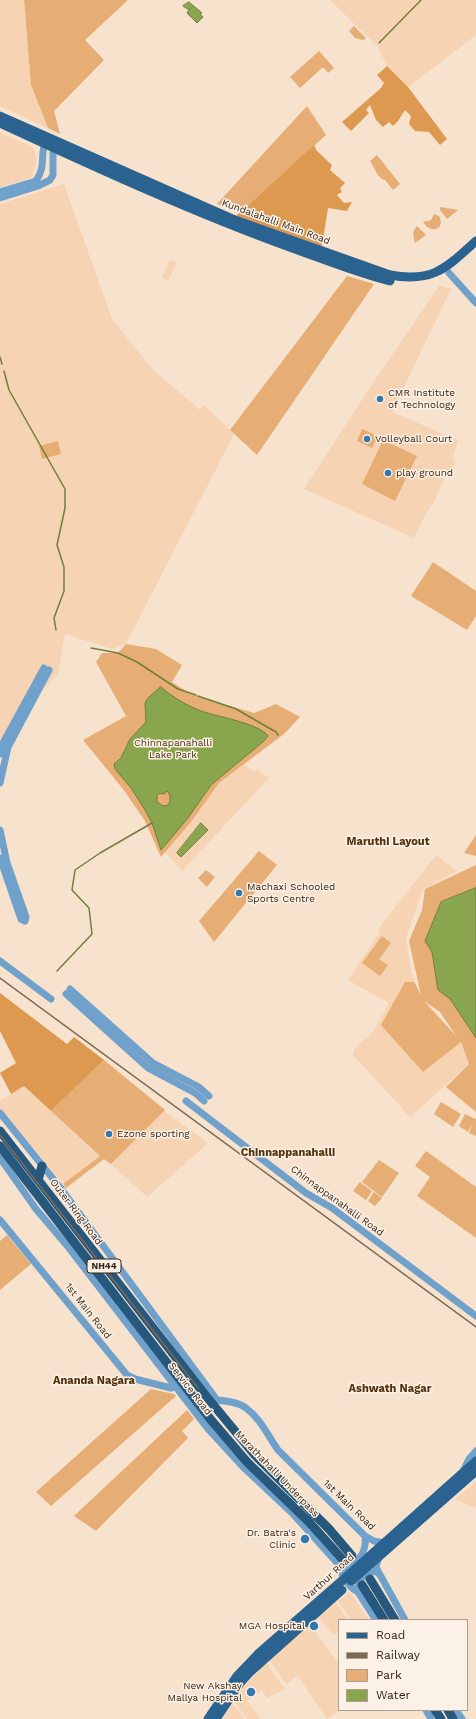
<!DOCTYPE html>
<html>
<head>
<meta charset="utf-8">
<style>
  body { margin:0 }
  #map { position:relative; width:476px; height:1719px; overflow:hidden; background:#f7e2ce; font-family:"Work Sans",sans-serif }
  canvas { display:block }
  .legend { position:absolute; left:338px; top:1619px; width:130px; height:92px; box-sizing:border-box; background:#fcf1e7; border:1px solid #ae9f91; margin:0; padding:5px 7px; list-style:none; font-size:12px; color:#382410 }
  .legend li { display:flex; align-items:center; gap:8px; height:20px }
  .legend b { width:20px; border:1px solid #ae9f91 }
</style>
</head>
<body>
<div id="map">
<canvas width="476" height="1719"></canvas>
<ul class="legend">
<li><b style="height:5px;background:#2a638f"></b>Road</li>
<li><b style="height:5px;background:#7d6854"></b>Railway</li>
<li><b style="height:11px;background:#e6ad75"></b>Park</li>
<li><b style="height:11px;background:#89a64e"></b>Water</li>
</ul>
</div>
<script>
const c = document.querySelector('canvas').getContext('2d');
c.lineJoin = 'round';
function paint(path, color) { c.fillStyle = color; c.fill(path, 'evenodd'); }
function trace(path, color, width, dash) { c.strokeStyle = color; c.lineWidth = width; c.lineCap = dash ? 'butt' : 'round'; c.setLineDash(dash || []); c.stroke(path); }
function write(font, color, halo, rows, align = 'center') {
  c.font = font + ' "Work Sans",sans-serif'; c.lineWidth = 3; c.setLineDash([]); c.textBaseline = 'middle'; c.strokeStyle = halo; c.fillStyle = color; for (const [text, x, y, turn = 0] of rows) {
    c.save(); c.translate(x, y); c.rotate((+turn || 0) * Math.PI / 180); c.textAlign = isNaN(turn) ? turn : align; if (halo) c.strokeText(text, 0, 0); c.fillText(text, 0, 0); c.restore();
  }
}
paint(new Path2D(`
  M0 0H24L31 85 48 128 0 106Z
  M330 0H476V35L408 87 387 66 377 46Z
  M0 133 33 147 37 161 31 178 0 187Z
  M64 184 112 319 153 370 200 410 204 405 234 434 126 644 112 649 65 634 58 674 41 691 9 753 0 749V204Z
  M170 260 177 263 168 281 161 278Z
  M439 286 451 289 392 412 458 440 453 458 455 461 452 470 444 478 434 502 426 513 414 538 304 489 371 386Z
  M243 765 254 771 257 769 269 778 182 871 165 852 191 822 219 783Z
  M436 855 457 871 423 889 406 938 411 972 422 998 461 1042 469 1064 410 1117 353 1055 355 1048 374 1031 389 1003 348 980 379 933V928Z
  M24 1086 100 1156 63 1184 0 1108V1101Z
  M164 1111 208 1143 147 1197 111 1164Z
  M476 1481V1508L455 1499 470 1487Z
  M350 1592 369 1620H351L338 1601Z
  M336 1603 348 1620H339V1631L333 1635 318 1617Z
  M310 1624 339 1665V1710H340L327 1719 298 1676 286 1684 269 1659Z
  M266 1663 285 1689 267 1698 262 1690 247 1701 261 1719H247L234 1701 242 1688Z
  M232 1704 244 1717 243 1719H223Z`), '#f6d3b3');
paint(new Path2D(`
  M24 0H128L85 40 104 60 54 111 60 134 48 128 31 85Z
  M354 26 366 38 363 40 355 38 349 31Z
  M319 51 334 68 328 73 323 67 300 88 290 77Z
  M307 106 326 135 240 212 217 204Z
  M377 155 400 184 393 190 385 180C377 178 375 168 370 161Z
  M440 207 458 210 447 219 440 210Z
  M434 214 439 216C446 229 431 235 423 222L431 220Z
  M417 226 426 235 415 243C413 236 412 231 417 226Z
  M347 276 374 284 257 455 230 430Z
  M362 429 378 436 372 448 357 441Z
  M383 440 417 456 395 501 362 484Z
  M58 441 61 454 42 459 39 446Z
  M433 562 476 591V616L467 630 411 596Z
  M126 644 156 649 182 665 172 682 191 694 254 713 276 704 300 717 284 734 219 783 191 822 161 857 145 821 123 789 83 740 126 716 96 662 102 653H118Z
  M476 835V856L464 853Z
  M259 851 277 865 214 942 199 921Z
  M476 865V888L441 902 425 941 432 952 438 990 450 999 476 1038V1112L446 1087 469 1064 461 1042 423 1072 381 1025 405 982H414L421 995 409 941 422 910 425 889ZM424 1001 440 1012 457 1037Z
  M206 870 215 877 207 887 198 878Z
  M382 936 391 943 379 959 388 965 380 976 362 963Z
  M104 1060 165 1110 111 1164 104 1159 66 1188 63 1184 100 1156 51 1111Z
  M441 1102 461 1114 453 1127 434 1114Z
  M465 1114 475 1119 476 1118V1136L469 1133 473 1123 468 1132 459 1126Z
  M426 1151 476 1187V1238L417 1196 430 1177 415 1166Z
  M379 1160 399 1173 382 1197 362 1182Z
  M360 1182 372 1191 366 1200 353 1191Z
  M374 1192 382 1198 375 1206 368 1201Z
  M7 1235 31 1264 0 1290V1241Z
  M151 1389 174 1394 176 1396 51 1506 36 1492Z
  M187 1410 194 1419 182 1431 188 1438 96 1531 74 1516Z`), '#e6ad75');
paint(new Path2D(`
  M387 66 408 87 447 139 440 145 429 132 415 131 409 124 411 116 405 110 398 121 393 126 389 122 383 127 376 120 370 105 366 110 369 113 351 131 342 122 381 88 384 83 377 75Z
  M314 145 317 151 332 165 330 170 345 183 340 188 342 192 337 195 344 203 352 202 347 211 328 208 322 246 236 216Z
  M0 993 67 1044 74 1037 104 1060 51 1111 24 1086 11 1094 0 1073 16 1063 0 1031Z`), '#de9951');
const water = new Path2D(`
  M189 2 202 13 200 14 203 17 197 23 187 13 189 10 183 6Z
  M161 687C172 697 188 706 201 711 215 716 261 724 268 736L264 741 211 785 188 818 161 850 152 823 145 810 131 788 115 769 114 764 121 758 130 739 146 722 145 703 148 698ZM167 791C171 795 171 801 168 805L163 806 157 802V795L160 793 164 794Z
  M201 823 208 830 181 857 177 853Z
  M476 888V1038L450 999 438 990 432 952 425 941 441 902Z`);
paint(water, '#89a64e');
trace(water, '#717f3b', 1);
trace(new Path2D(`
  M379 43 421 0
  M0 357 2 364
  M4 371 9 390 65 489V508L57 545 64 567V591L54 618 56 630
  M91 648 118 653 137 662 178 689 196 695
  M198 696 236 709 276 732 278 735
  M57 971 92 934 89 908 72 890 75 870 100 853 152 823`), '#717f3b', 1.5);
trace(new Path2D(`
  M0 192 36 181C47 165 39 156 46 140
  M0 198 38 186 50 180 53 175V153L56 144
  M449 273 476 303
  M0 754 2 745 44 668
  M0 783 8 747 49 670
  M0 830 7 863 26 917 25 921
  M0 858 21 919 25 921
  M0 961 51 999
  M70 989 153 1063 199 1087 209 1096
  M66 994 148 1068 195 1093 204 1101
  M186 1101 306 1193 332 1208 476 1316
  M0 1113 62 1190 217 1400C226 1401 239 1402 246 1408 261 1419 268 1436 278 1450L365 1536 374 1541 383 1543
  M0 1158 36 1209 69 1248 209 1430 243 1467 292 1513 338 1564 344 1579 352 1588 358 1592 376 1620
  M0 1220 127 1375 135 1379 171 1388 175 1386
  M462 1473 469 1459 476 1451
  M379 1557 376 1566 378 1571 405 1620
  M338 1564 342 1570H346C359 1564 367 1550 365 1536
  M358 1590C357 1579 366 1573 376 1571L379 1574
  M426 1710 431 1719
  M456 1710 462 1719`), '#70a1cb', 7);
trace(new Path2D(`
  M0 116 235 220 390 275C433 283 446 268 476 241
  M0 123C97 168 195 213 295 249 326 260 358 273 390 281
  M351 1581 476 1471
  M208 1719 237 1676 258 1654 344 1579 476 1461
  M216 1719 240 1683 249 1673 342 1590`), '#2a638f', 9);
trace(new Path2D(`
  M0 1131 206 1396 254 1454 329 1529 352 1556
  M0 1146 211 1420 247 1462 309 1522 345 1562
  M38 1180 42 1166
  M370 1579 395 1620
  M362 1585 384 1620
  M435 1710 441 1719
  M448 1710 453 1719`), '#26587e', 9);
trace(new Path2D(`
  M0 978 476 1327
  M0 1135 198 1388`), '#7d6854', 1.5);
for (const [x, y, r, color] of [
  [380,399,4,"#3278ad"],
  [367,439,4,"#3278ad"],
  [388,473,4,"#3278ad"],
  [239,893,4,"#3278ad"],
  [109,1134,4,"#3278ad"],
  [305,1539,5,"#3278ad"],
  [314,1626,5,"#3278ad"],
  [251,1692,5,"#3278ad"]
]) { const dot = new Path2D(); dot.arc(x, y, r, 0, 2 * Math.PI); c.fillStyle = color; c.fill(dot); trace(dot, '#fcf1e7', 1.5); }
for (const [x, y, w] of [
  [104,1266,34]
]) { const box = new Path2D(); box.roundRect(x - w / 2, y - 7, w, 14, 3); c.fillStyle = '#fcf1e7'; c.fill(box); trace(box, '#382410', 1); }
write('bold 9px', '#382410', null, [
  ["NH44",104,1266]
]);
write('10px', '#382410', '#fcf1e7', [
  ["Kundalahalli Main Road",276,222,20],
  ["Chinnappanahalli Road",337,1201,36],
  ["Outer Ring Road",76,1212,53],
  ["1st Main Road",88,1311,52],
  ["Service Road",190,1389,52],
  ["Marathahalli Underpass",277,1474,46],
  ["1st Main Road",349,1505,44],
  ["Varthur Road",329,1577,-42]
]);
write('10px', '#382410', '#fcf1e7', [
  ["CMR Institute",388,393],
  ["of Technology",388,405],
  ["Volleyball Court",375,439],
  ["play ground",396,473],
  ["Machaxi Schooled",247,887],
  ["Sports Centre",247,899],
  ["Ezone sporting",117,1134],
  ["Dr. Batra's",296,1533,"right"],
  ["Clinic",296,1545,"right"],
  ["MGA Hospital",305,1626,"right"],
  ["New Akshay",242,1686,"right"],
  ["Mallya Hospital",242,1698,"right"]
], 'left');
write('10px', '#4a2e0f', '#fcf1e7', [
  ["Chinnapanahalli",173,743],
  ["Lake Park",173,755]
]);
write('bold 11px', '#52310b', '#fcf1e7', [
  ["Maruthi Layout",388,842],
  ["Chinnappanahalli",288,1153],
  ["Ananda Nagara",94,1381],
  ["Ashwath Nagar",390,1389]
]);
</script>
</body>
</html>
